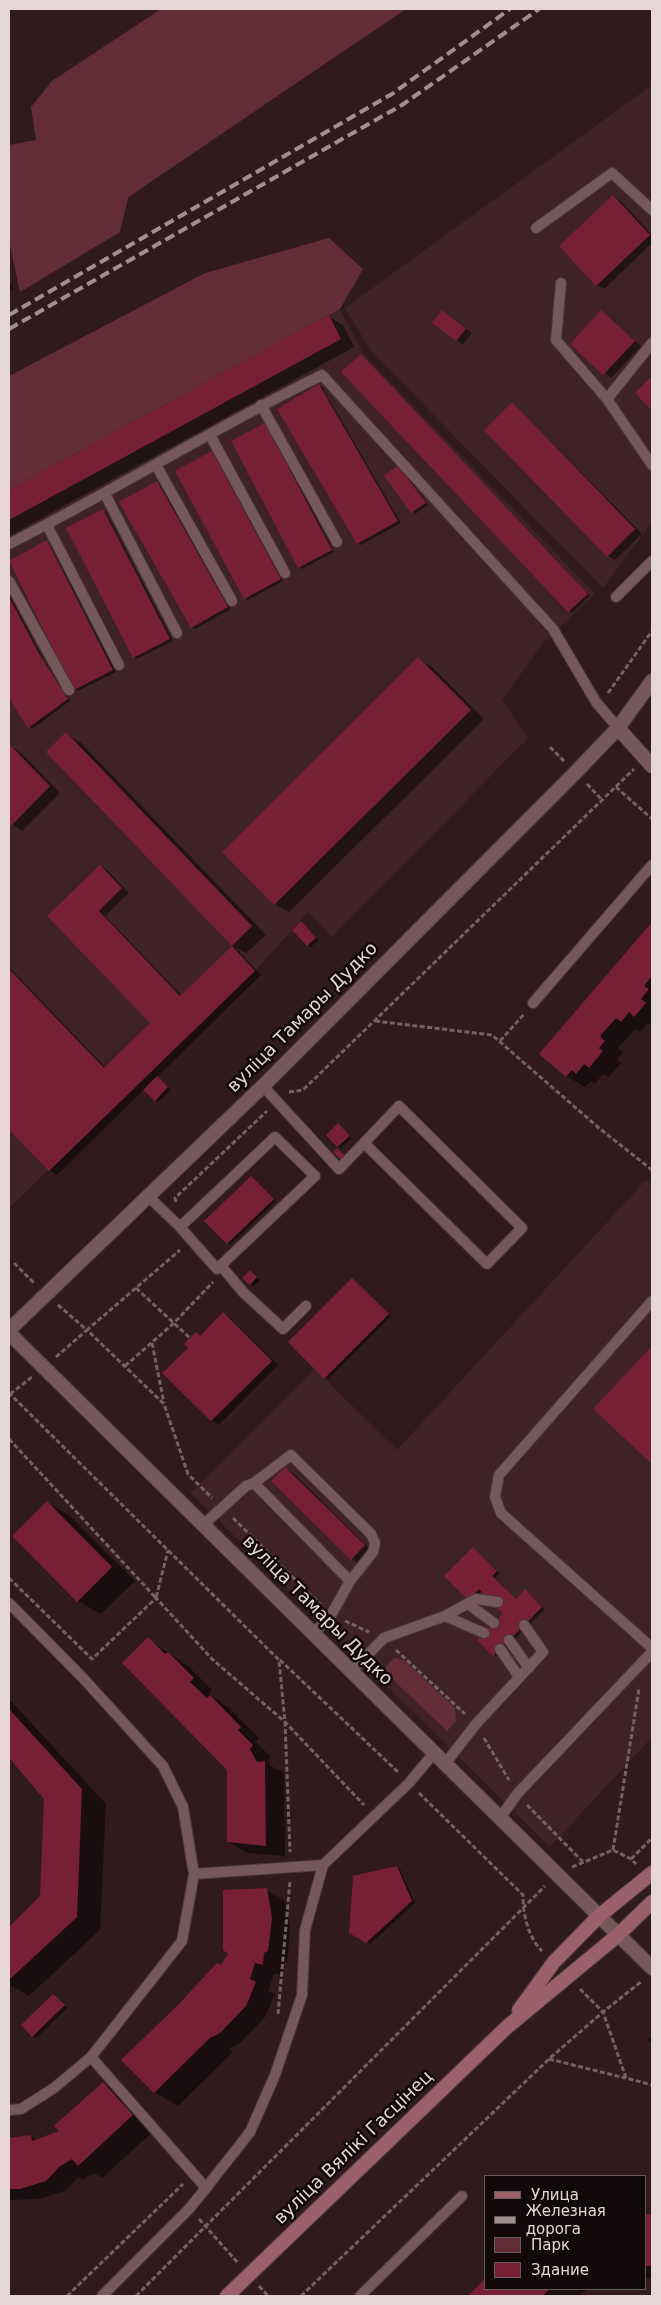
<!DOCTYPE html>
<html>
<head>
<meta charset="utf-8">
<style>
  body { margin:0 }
  #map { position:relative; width:661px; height:2305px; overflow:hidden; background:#311a1e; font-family:"DejaVu Sans",sans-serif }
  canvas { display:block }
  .frame { position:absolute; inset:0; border:10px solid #e7d6d8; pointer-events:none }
  .legend { position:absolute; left:484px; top:2175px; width:162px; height:115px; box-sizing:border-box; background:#120809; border:1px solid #675a5c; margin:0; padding:6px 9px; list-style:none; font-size:15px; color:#e7d6d8 }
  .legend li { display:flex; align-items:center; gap:10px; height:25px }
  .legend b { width:25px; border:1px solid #675a5c }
</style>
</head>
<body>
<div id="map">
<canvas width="661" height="2305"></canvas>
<div class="frame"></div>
<ul class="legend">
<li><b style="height:6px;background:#9b616b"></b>Улица</li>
<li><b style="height:6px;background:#a18e91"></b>Железная дорога</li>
<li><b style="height:14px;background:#632d37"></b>Парк</li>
<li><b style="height:14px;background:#771f35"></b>Здание</li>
</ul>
</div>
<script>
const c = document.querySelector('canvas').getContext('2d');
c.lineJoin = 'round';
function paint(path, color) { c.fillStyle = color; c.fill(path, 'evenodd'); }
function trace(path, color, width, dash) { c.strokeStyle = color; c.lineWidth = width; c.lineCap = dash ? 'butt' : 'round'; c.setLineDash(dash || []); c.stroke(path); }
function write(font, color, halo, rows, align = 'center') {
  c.font = font + ' "DejaVu Sans",sans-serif'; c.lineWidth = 5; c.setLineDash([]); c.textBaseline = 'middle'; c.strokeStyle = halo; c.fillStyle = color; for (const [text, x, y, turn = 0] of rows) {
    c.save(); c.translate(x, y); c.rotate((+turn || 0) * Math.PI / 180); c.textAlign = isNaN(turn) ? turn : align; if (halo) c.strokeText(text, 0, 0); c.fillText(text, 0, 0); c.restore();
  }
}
paint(new Path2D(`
  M652 85V522L603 588 371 351 345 308Z
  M340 309 364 355 595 594 543 643 502 700 528 738 332 937 308 912 255 971 9 1208V490Z
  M646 1180 652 1185V1737L550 1847 191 1493 315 1369 397 1450Z`), '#3f2227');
paint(new Path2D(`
  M161 9H406L143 187 128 198 120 232 20 292 9 240V145L36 140 31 107 52 81Z
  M329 238 363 269 340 309 9 490V376L205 273Z
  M395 1658 404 1660 455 1708 456 1721 447 1731 385 1672 387 1665Z`), '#632d37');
paint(new Path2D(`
  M613 196 620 200 652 235V243L604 289 597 285Z
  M9 281 13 288 9 291Z
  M601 311 641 346 611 378 571 343Z
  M443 312 472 333 463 344 456 340Z
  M329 317 343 325 354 347 9 536V492Z
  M361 356 590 596 572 613 343 373Z
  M319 385 322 387 401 523 361 545 358 543Z
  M515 406 642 534 615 560 608 556Z
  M265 425 269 426 334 552 302 569 299 567Z
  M212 452 215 454 283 581 248 600 245 598Z
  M401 468 428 505 415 514 385 476Z
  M157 482 160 484 231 609 195 629 192 627Z
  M103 510 106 512 173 641 137 659 134 657Z
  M47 542 50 544 116 672 78 691 75 689Z
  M9 594 41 655 70 701 32 729 9 696Z
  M418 659 432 667 484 719 289 912 275 904 224 852Z
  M66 734 80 742 266 935 246 953 235 947 261 975 157 1077 171 1090 158 1102 144 1089 57 1175 50 1170 9 1128V967L106 1068 152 1024 49 916 100 866 107 870 129 893 105 916 182 996 233 946 47 752Z
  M10 746 20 752 60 793 22 831 9 822Z
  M652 924V1026L648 1023 640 1032 635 1029 618 1048 623 1052 617 1059 621 1063 609 1077 603 1074 595 1084 591 1081 585 1087 566 1076 540 1054Z
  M304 925 318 940 311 947 308 945Z
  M339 1125 352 1138 341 1148 328 1135Z
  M251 1177 276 1201 230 1245 227 1243Z
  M250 1271 260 1280 254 1286 250 1284Z
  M355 1282 391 1316 328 1379 325 1378Z
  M223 1313 230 1318 278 1365 219 1425 211 1420 189 1347 196 1334 201 1336Z
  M652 1348V1463L595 1409Z
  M285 1469 293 1473 371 1550 359 1563 352 1559Z
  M47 1502 70 1516 135 1581 101 1614 78 1601Z
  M473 1548 500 1573 495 1578 516 1600 528 1593 545 1609 497 1657 479 1640 505 1614 482 1591 472 1601Z
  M148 1639 187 1665 212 1690 209 1694 229 1708 259 1738 256 1742 271 1757 268 1760 271 1766 284 1773 285 1856 247 1853 228 1842 229 1770Z
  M9 1699 106 1804 100 1930 29 1996 9 1985V1927L41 1897 46 1798 9 1758Z
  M397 1867 400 1869 415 1903 370 1944 350 1932Z
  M266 1890 286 1901 290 1930 287 1962 283 1963 282 1975 274 1974 268 1991 275 1994 265 2017 240 2043 229 2049 233 2052 178 2106 154 2092 222 1967Z
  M53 1995 67 2008 36 2038 33 2036Z
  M652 2035V2044L648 2040Z
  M103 2083 126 2097 156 2129 102 2178 94 2173 83 2180 78 2177 65 2191 39 2199 9 2200V2139L31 2136 38 2141 61 2132Z
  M645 2216H652V2278H645Z
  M485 2281V2289H588L579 2296H469Z`), '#0007');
paint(new Path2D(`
  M613 195 650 235 596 286 559 246Z
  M442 310 466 329 456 341 432 323Z
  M601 310 635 341 603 375 570 344Z
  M329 315 341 339 9 520V490Z
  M361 354 588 594 568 612 341 372Z
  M652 376V411L635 393Z
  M319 384 398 521 357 544 277 409Z
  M512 402 635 529 607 557 484 430Z
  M265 423 332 550 298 568 231 441Z
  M212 451 281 579 244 599 175 471Z
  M398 465 426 503 411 513 384 476Z
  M157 481 228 607 191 628 119 502Z
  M103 509 170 639 133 658 66 528Z
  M47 540 113 670 74 690 9 561Z
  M9 597 38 652 68 699 28 728 9 698Z
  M418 657 471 710 274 905 222 852Z
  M66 732 252 926 232 946 46 752Z
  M9 744 50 786 11 826 9 824Z
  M100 865 122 888 99 911 180 996 232 946 255 971 49 1171 9 1130V969L104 1068 150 1023 47 916Z
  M301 921 316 938 307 946 292 930Z
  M652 922V976L644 986 649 989 641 999 646 1003 634 1017 629 1012 621 1022 616 1018 600 1036 605 1041 599 1048 603 1051 589 1068 584 1064 576 1074 572 1070 566 1077 539 1054Z
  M157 1076 168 1087 155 1101 143 1090Z
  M338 1123 350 1136 337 1147 326 1135Z
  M337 1148 345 1156 341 1160 333 1152Z
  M251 1176 274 1199 227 1244 204 1221Z
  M250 1270 257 1277 250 1285 242 1278Z
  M352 1278 389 1314 324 1379 288 1342Z
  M223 1312 272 1361 211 1421 162 1373 188 1348 184 1344 196 1332 200 1336Z
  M652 1346V1464L593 1409Z
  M285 1467 365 1545 351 1560 271 1481Z
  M47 1501 112 1567 77 1602 12 1536Z
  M473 1547 497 1571 492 1576 516 1599 525 1589 542 1607 493 1656 477 1640 503 1614 479 1589 468 1600 444 1576Z
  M148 1637 165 1654 168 1652 194 1678 190 1682 207 1698 210 1695 241 1727 238 1730 253 1745 250 1749 257 1762 265 1761 266 1846 227 1842V1770L122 1663Z
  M9 1709 82 1789 77 1917 9 1980V1927L40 1896 44 1799 9 1758Z
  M397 1866 412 1901 366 1943 349 1933 353 1876Z
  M267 1888 272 1918 268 1951 264 1953 263 1965 255 1963 250 1979 256 1982 246 2006 220 2033 210 2038 154 2093 121 2060 178 2005 217 1963 221 1965 228 1954 223 1950V1890Z
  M53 1994 65 2005 32 2037 21 2025Z
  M103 2082 133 2115 78 2166 72 2159 59 2167 46 2181 20 2189H9V2138L31 2135 32 2141 59 2131 54 2126Z
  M645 2214 652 2215V2266H645Z
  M485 2279V2289H550L542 2296H468Z`), '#771f35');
const service = new Path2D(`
  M536 228 612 173 652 210
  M561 283 556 340 607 399
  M652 343 607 399 652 465
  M261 405 337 542
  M210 435 285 573
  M156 465 232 601
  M105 494 177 633
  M47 525 119 665
  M9 544C115 490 216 427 322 375L553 629 596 702 618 728
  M9 581 69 690
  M616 597 652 561
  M533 1003 652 865
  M263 1086 339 1169 364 1143 487 1264 522 1228 399 1106 364 1143
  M147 1195 180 1227 217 1269 315 1176 275 1137 180 1227
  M221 1266 243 1292 283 1329 306 1306
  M652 1301 499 1475 495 1497 501 1513 652 1648
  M254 1483 350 1581
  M203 1525 246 1486 254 1483 291 1455 371 1534 375 1543 373 1552 350 1581 331 1615 313 1634
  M9 1603 82 1677 163 1766 183 1807 194 1874 182 1941 91 2057 54 2088 21 2109 9 2110
  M468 1604 494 1623
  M445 1616 484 1633
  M509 1640 529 1668
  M500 1649 519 1677
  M351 1672 384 1638 445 1616 476 1599 498 1602
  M445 1764 476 1724 543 1652 524 1625
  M500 1818 517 1794 652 1652
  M194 1874 323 1865
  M91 2057 206 2188 189 2209 102 2296
  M206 2188 250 2132 275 2075 302 1995 305 1930 323 1865 409 1783 434 1753
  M360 2296 462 2196`);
const minor = new Path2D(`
  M618 728 652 766`);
const tertiary = new Path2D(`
  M9 1330 263 1086 575 773 618 728 652 681
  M9 1333 652 1968`);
const secondary = new Path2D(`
  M519 2010 554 1962 599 1916 652 1873
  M227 2296 507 2027 618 1935 652 1902`);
trace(service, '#4a373a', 12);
trace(minor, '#4a373a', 16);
trace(tertiary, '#4a373a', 16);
trace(secondary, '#4a373a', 16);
trace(new Path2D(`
  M608 693 652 631
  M550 747 565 762
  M587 784 602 800
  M616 787 652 819
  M375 1021 492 1035 599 1128 652 1170
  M500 1041 525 1013
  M289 1092 303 1090 634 769
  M176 1202 175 1198 267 1111
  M14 1263 35 1284
  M136 1288 190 1338
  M58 1305 87 1330 180 1250
  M152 1343 164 1403
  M56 1357 87 1330 164 1404 188 1474 212 1498
  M125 1366 174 1323 213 1282
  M10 1394 32 1377
  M9 1396 10 1394 279 1660 285 1722 290 1852
  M9 1439 156 1598 168 1550
  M233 1518 321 1605
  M9 1578 92 1659 156 1598 212 1659 285 1722 364 1805
  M345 1621 369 1632
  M396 1650 465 1714
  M280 1660 399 1773
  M484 1738 509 1780
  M419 1793 523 1895C523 1915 528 1937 542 1951
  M527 1805 583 1862
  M613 1850 639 1689
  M631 1859 652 1838
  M572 1867 613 1850 631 1859 636 1864
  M580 1989 603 2012 626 2078 652 2085
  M278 2014 290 1881
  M549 2059 625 2078
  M199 2219 238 2263
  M259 2286 268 2296
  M67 2296 183 2184
  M136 2296 545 1886
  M301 2296 549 2059 603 2012 642 1981`), '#756063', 3, [5, 2.5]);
trace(service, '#74585c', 10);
trace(minor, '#74585c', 14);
trace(tertiary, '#74585c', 14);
trace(secondary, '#9b616b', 14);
trace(new Path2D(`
  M9 315 392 94 510 9
  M9 329 402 105 539 9`), '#a18e91', 4, [10, 5]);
write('18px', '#e7d6d8', '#120809', [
  ["вуліца Тамары Дудко",303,1018,-45],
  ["вуліца Тамары Дудко",317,1611,45],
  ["вуліца Вялікі Гасцінец",354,2148,-44]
]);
</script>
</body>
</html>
